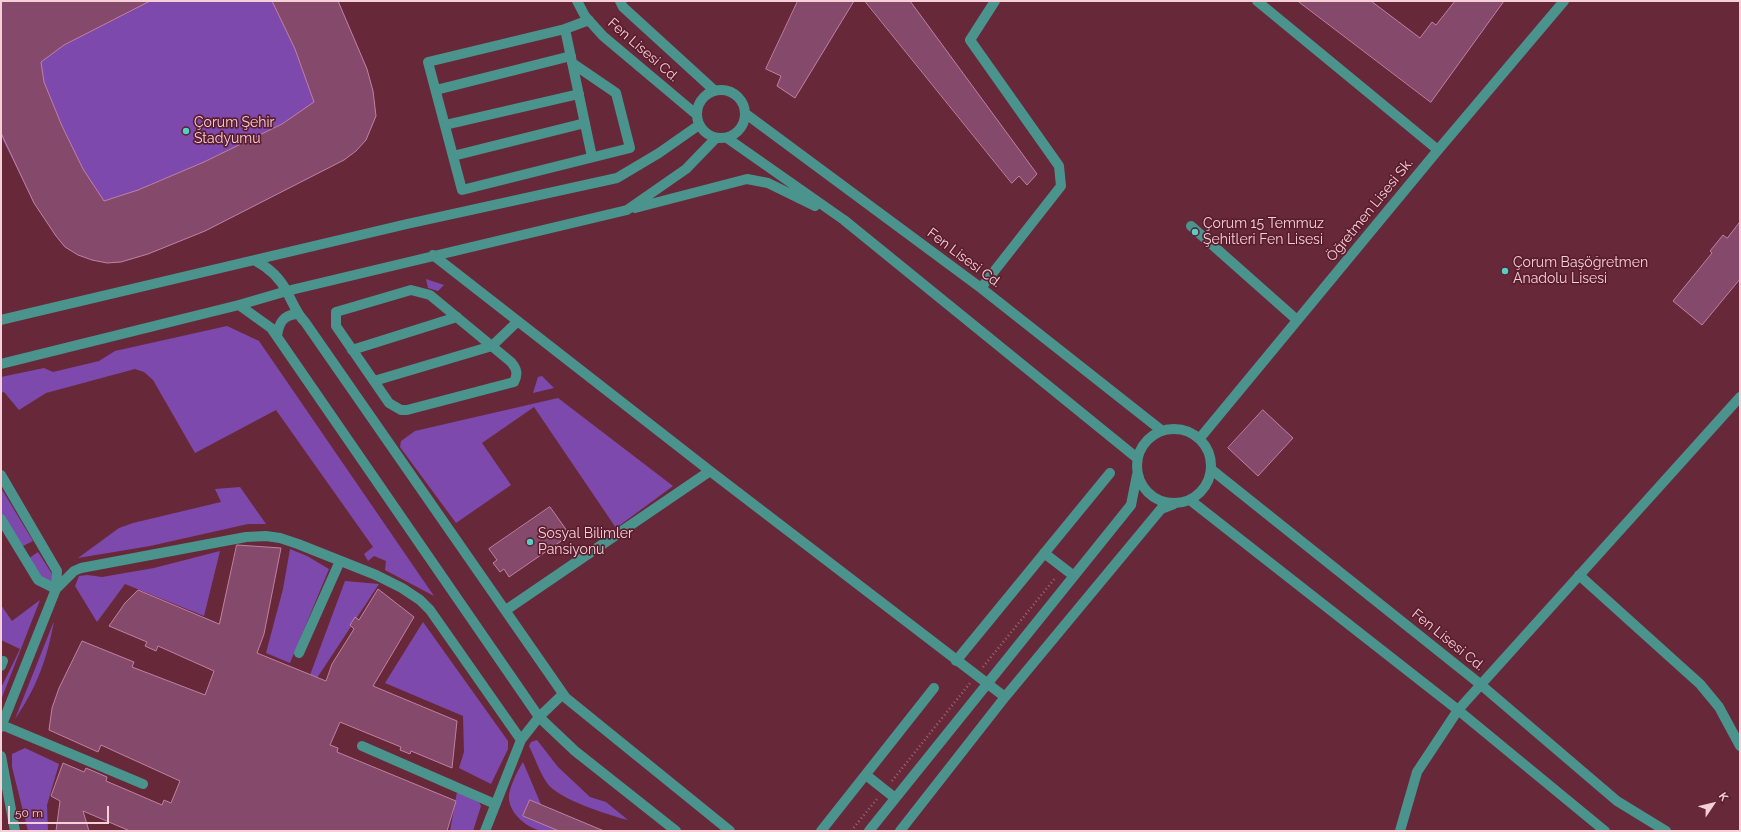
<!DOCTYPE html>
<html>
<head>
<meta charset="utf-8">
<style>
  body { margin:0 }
  #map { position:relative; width:1741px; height:832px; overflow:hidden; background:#672939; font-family:Raleway,sans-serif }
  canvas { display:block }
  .frame { position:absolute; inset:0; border:2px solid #f7cfd6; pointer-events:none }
  .north { position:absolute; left:1693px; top:784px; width:40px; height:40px; -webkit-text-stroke:3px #5b1e2f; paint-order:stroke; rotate:55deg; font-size:11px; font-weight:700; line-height:16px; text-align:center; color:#f7cfd6 }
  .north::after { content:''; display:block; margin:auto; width:14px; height:18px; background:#f7cfd6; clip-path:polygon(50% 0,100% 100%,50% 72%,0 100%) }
  .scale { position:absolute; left:8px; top:806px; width:101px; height:18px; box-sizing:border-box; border:2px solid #f7cfd6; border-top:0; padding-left:5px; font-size:12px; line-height:14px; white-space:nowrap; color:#f7cfd6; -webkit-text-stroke:3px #5b1e2f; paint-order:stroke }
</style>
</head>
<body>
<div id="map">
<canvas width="1741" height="832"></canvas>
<div class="frame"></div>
<div class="north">K</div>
<div class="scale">50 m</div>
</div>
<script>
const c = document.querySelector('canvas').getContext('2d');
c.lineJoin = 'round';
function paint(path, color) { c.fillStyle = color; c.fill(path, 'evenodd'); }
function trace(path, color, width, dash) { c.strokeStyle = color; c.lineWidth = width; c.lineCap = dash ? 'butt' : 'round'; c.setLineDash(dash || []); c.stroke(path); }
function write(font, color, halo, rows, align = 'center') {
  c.font = font + ' Raleway,sans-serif'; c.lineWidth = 3.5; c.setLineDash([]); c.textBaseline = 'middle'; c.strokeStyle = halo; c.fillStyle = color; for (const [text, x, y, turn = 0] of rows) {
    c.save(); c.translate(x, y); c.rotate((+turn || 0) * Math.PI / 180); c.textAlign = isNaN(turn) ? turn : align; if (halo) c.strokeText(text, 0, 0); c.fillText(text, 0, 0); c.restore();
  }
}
paint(new Path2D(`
  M1 1H338L367 69 373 91 376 116 366 140 344 160 205 231 148 254 121 262 107 263 78 255 65 247 56 236 34 203 3 140 1 133Z
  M426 279 444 285 438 291 428 288Z
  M227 326 259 341 434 596 385 570 386 561 374 556 368 561 364 554 373 547 276 410 195 453 153 380 144 372 135 369 46 393 19 410 4 392 1 393V377L44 368 53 372 99 361 115 351Z
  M542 376 554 388 533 393 538 377Z
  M558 398 673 486 616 528 534 407 482 443 511 485 456 523 400 447 401 441 415 431Z
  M240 487 266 524H248L150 546 78 558 119 528 133 523 221 502 215 489Z
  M1 488 33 541 21 547 1 513Z
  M290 549 307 556 329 569 290 663 266 653 283 589Z
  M220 551 204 616 125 584 97 622 75 586 79 576 87 575 102 577 154 568Z
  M38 552 54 577V580L47 585 28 559Z
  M345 581 379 584 315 681 310 675Z
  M40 600 1 700V688L20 649 1 640V605L12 621Z
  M54 621C47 659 37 687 15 719Z
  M423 622 508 741V749L491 784 459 768 464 752 463 716 385 683Z
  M537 740 558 767 590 797 606 802 628 820C608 815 558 799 547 783 539 771 535 758 529 746L531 742Z
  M25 748 59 764 47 805 48 831H28L12 767V754Z
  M523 762 545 814 564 831C557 831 549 832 543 831 528 829 510 814 509 799 508 789 518 770 523 762Z
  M457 792 479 802 481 806 473 831H450Z`), '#7e49ac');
const building = new Path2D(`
  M1 1H150L64 45 41 62 44 82 62 126 83 169 104 201 138 190 204 162 282 124 314 102 295 49 272 1H338L367 69 373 91 376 116 366 140 356 151 344 160 205 231 148 254 121 262 107 263 92 260 78 255 65 247 56 236 34 203 1 133Z
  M798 1H854L795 98 777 86 781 76 766 69Z
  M865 1H910L1037 174 1027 185 1019 176 1012 183Z
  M1298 1H1371L1420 38 1432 22 1436 25 1455 1H1504L1431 102Z
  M1740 222V279L1702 325 1673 301 1712 253 1710 251 1723 235 1727 238Z
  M1263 410 1293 438 1258 476 1228 448Z
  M550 507 570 535 509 577 504 569 500 572 493 563 497 560 489 549Z
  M237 545 281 548 264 634 257 653 326 681 332 664 354 629 350 625 355 617 359 620 378 589 414 617 373 686 457 721 452 768 411 751 410 754 400 750 401 747 340 722 330 745 338 748 337 752 456 801 447 831H130L83 811 89 831H56L60 801 51 796 63 763 84 772 86 768 107 777 106 781 162 805 164 800 171 803 180 781 101 745 98 752 49 730 52 708 59 688 82 641 134 662 132 667 205 695 214 671 158 646 156 651 145 646 147 642 109 626 125 603 138 590 219 624Z
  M530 800 604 831H559L523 816Z`);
paint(building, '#854a6b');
trace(building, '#c080a2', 1);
trace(new Path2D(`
  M983 667 1056 577
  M892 781 970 683
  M851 831 877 799`), '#9d6874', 2.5, [1, 3]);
trace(new Path2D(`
  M577 1 585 16 603 36 697 115
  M620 1 623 7 715 91
  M1257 1 1438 150
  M589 20 565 29 592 157
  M565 29 428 62 462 190 630 148 616 93 572 63
  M697 114a24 24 0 1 1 48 0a24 24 0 1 1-48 0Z
  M436 90 571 56
  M746 114 981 288 1161 430
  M445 125 579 94
  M727 138 844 220 1137 458
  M453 156 585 123
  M635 208 747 179 768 183 815 206
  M1191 226 1297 320
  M433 255 710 471 1005 697
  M256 261C269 268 280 278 287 292 293 303 296 313 305 322L566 698 730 831
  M981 288 1061 186 1059 166 970 40 995 1
  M411 290 430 295 511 362C517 369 518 374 514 382L407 410H401L389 403 336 326V312Z
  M239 305 271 328 539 717 575 751 676 831
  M1 320 407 224 617 178 659 153 699 125
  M277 336C279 323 283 315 297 314
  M352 350 457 317
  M1 364 239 305 287 291 627 210 686 169 716 138
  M374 381 492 346 518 321
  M1137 466a37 37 0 1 1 74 0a37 37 0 1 1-74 0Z
  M1200 438 1438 150 1564 1
  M1212 470 1480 684 1617 801 1666 831
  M1 475 57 571 56 589 1 727
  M1190 500 1458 710 1605 831
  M1 519 38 580 56 589
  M1044 553 1074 576
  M1579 575 1700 684 1719 707 1740 746
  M56 589 74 571 81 568 246 537 266 536 280 538 298 544 376 575 402 588 420 600 430 610 521 740 485 831
  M506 610 710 471
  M299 653 340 561
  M956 661 1110 473
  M1 666 3 661
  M2 725 143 784
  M521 740 539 717 563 694
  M362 746 495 804
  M1 756 15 831
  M866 775 895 798
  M821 831 934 688
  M869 831 1131 505 1137 475
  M900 831 1005 697 1161 509 1174 504
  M1400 831 1417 772 1458 710 1740 397`), '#4a948d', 10);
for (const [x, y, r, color] of [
  [186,131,4,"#56cec2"],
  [1195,232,4,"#56cec2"],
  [1505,271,4,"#56cec2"],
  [530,542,4,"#56cec2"]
]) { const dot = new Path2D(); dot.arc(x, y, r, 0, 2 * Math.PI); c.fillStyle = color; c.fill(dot); trace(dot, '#5b1e2f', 1.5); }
write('14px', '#f7cfd6', '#5b1e2f', [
  ["Fen Lisesi Cd.",643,50,41],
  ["Öğretmen Lisesi Sk.",1370,210,-51],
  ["Fen Lisesi Cd.",964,258,37],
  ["Fen Lisesi Cd.",1448,640,39]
]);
write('14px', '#f7cfd6', '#5b1e2f', [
  ["Çorum Şehir",194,123],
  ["Stadyumu",194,139],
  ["Çorum 15 Temmuz",1203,224],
  ["Şehitleri Fen Lisesi",1203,240],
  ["Çorum Başöğretmen",1513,263],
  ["Anadolu Lisesi",1513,279],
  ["Sosyal Bilimler",538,534],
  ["Pansiyonu",538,550]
], 'left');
</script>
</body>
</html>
